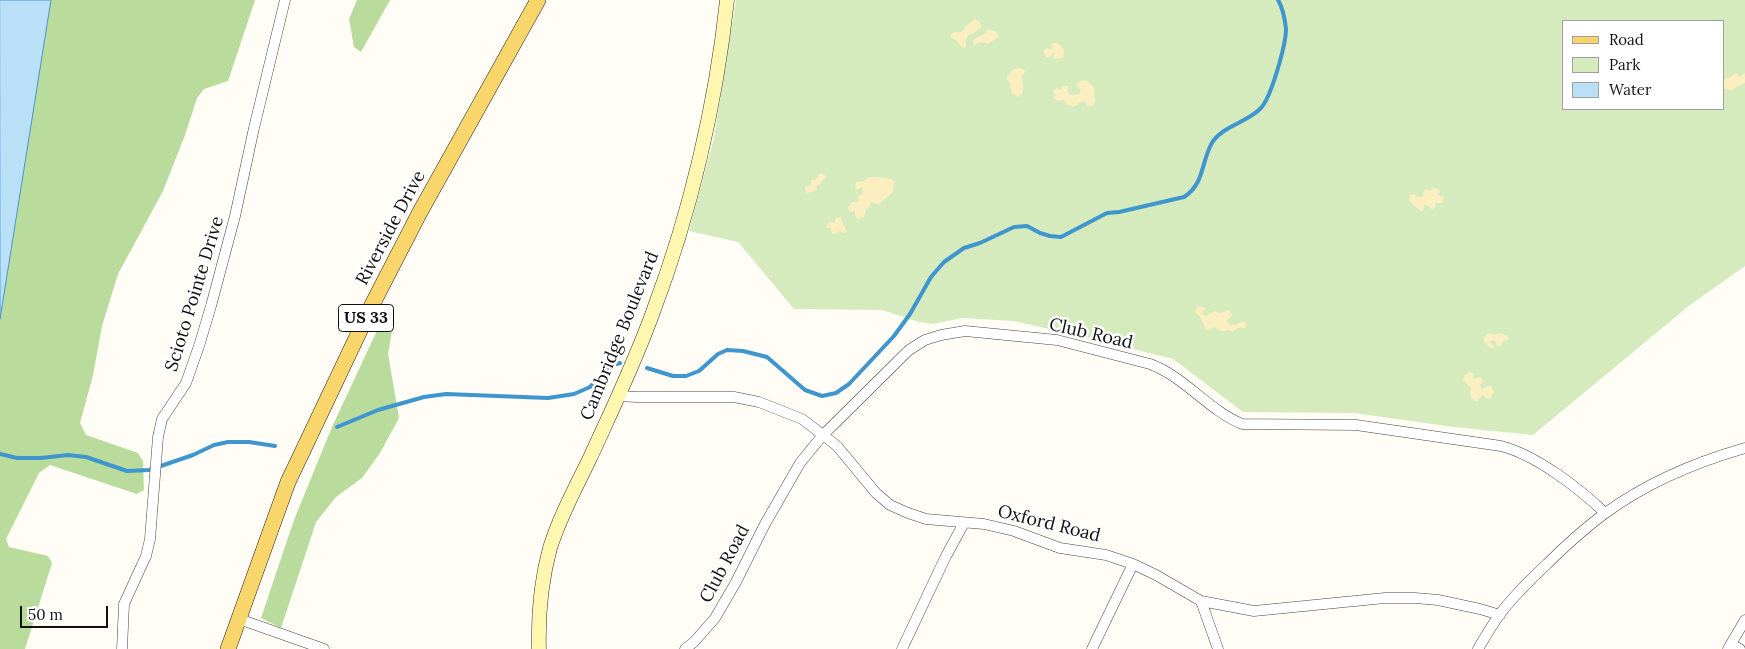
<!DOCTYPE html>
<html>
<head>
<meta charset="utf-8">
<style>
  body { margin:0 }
  #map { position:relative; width:1745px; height:649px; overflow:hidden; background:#fffdf5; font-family:Lora,serif }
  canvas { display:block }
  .legend { position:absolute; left:1562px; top:20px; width:162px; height:90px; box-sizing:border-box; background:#fff; border:1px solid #a0a0a0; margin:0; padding:6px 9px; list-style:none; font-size:15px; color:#111 }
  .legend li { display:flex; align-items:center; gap:10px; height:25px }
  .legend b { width:25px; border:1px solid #a0a0a0 }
  .scale { position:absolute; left:20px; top:606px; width:88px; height:22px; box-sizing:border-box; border:2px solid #111; border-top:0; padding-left:6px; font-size:15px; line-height:18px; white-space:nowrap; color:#111; -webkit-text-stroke:4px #fff; paint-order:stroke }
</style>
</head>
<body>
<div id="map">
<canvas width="1745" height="649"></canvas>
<ul class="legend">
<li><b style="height:6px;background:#f9d66b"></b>Road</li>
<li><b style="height:14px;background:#d5ebbd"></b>Park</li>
<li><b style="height:14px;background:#b9e0f7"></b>Water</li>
</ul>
<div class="scale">50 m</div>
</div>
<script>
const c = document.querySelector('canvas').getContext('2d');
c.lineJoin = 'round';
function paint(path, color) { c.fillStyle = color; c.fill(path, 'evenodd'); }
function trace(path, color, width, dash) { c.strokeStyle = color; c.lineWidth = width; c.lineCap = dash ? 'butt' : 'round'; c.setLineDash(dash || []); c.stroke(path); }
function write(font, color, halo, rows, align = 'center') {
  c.font = font + ' Lora,serif'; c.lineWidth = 5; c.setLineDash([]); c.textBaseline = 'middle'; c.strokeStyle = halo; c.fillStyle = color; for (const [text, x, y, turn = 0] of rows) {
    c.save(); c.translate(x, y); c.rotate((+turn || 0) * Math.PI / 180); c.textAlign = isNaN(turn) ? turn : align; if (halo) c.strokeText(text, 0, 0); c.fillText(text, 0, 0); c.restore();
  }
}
paint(new Path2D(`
  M736 0H1745V266L1690 305 1533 435 1453 427 1354 413 1243 412 1173 359 1105 342 1014 321 962 318 933 324 919 322 882 310 794 309 738 242 689 231 714 138ZM1564 21H1724V109H1564Z`), '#d5ebbd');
paint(new Path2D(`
  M51 0H255L228 81 204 89 197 98 185 135 163 191 118 274 102 326 93 375 80 423 86 435 138 453 143 461 144 490 137 494 50 465 39 473 6 539 9 547 48 556 52 563 25 649H0V319Z
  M357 0H390L361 52 354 47 349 19Z
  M382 320 393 325 388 354 399 418 380 453 362 478 336 497 316 522 281 628 261 618 294 520 332 427Z`), '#b9dc9c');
paint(new Path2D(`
  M975 19 980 22 981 27 974 33 968 35 966 40V47L962 48 957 41 951 37V34L954 32H962L967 25Z
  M988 29 997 32 998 37 988 44 981 42 974 45 973 40 979 36 983 35Z
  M1056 43 1059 44 1064 50V56L1063 58 1055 59 1053 57 1055 54 1053 53 1050 57H1046L1044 54V50L1047 48 1052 50V44Z
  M1020 68 1025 70V72L1021 78C1024 84 1025 94 1018 97L1012 93 1010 86 1011 83 1008 81 1007 77 1014 69Z
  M1735 73H1737L1739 78 1745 73V83L1737 86 1732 91 1724 88V79L1731 77Z
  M1082 80 1087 81 1094 88 1095 102 1092 106H1087L1086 102 1083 101 1073 107 1066 104 1064 100 1058 101 1053 98 1056 95 1053 92V90L1057 88 1061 90 1062 86H1068V92L1070 95 1079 94 1081 90 1076 86Z
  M820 173 824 174 826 178 822 180 821 184 816 186 817 190 807 193 805 190V187L811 185V180H816Z
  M869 177C873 177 888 178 892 179L894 182 893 192 880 203 877 204 871 202 870 207 866 209 864 217 858 219 855 216V211L850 212 848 208 852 202H858L859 200 857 197 863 193 862 187 857 190 855 187 856 182 864 181Z
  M1433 188 1438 189 1440 191 1438 195 1444 197 1442 203H1436L1435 208 1432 209 1425 204 1423 211H1420L1409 200 1410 195 1414 194 1419 197H1422L1425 189H1428L1429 192Z
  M840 217 847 232 845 233 839 231 836 234H833L831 232V228H827V225L830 221 833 223 835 222 836 218Z
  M1198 306 1206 308 1205 310 1202 312V314L1206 316 1215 311 1220 313 1229 310 1233 315 1227 320 1228 324 1234 325 1244 321 1247 325 1245 328H1237L1233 332 1228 330C1221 333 1220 330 1214 327L1210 330H1206L1200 317 1195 312Z
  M1489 333 1495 335 1501 333 1507 336 1509 339 1503 341 1500 347 1497 346 1495 340 1491 341 1490 342 1494 347 1491 349 1483 340 1484 337Z
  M1469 372 1474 373 1473 376 1474 379 1480 377 1482 378 1483 381 1480 386 1482 389 1488 386H1491L1494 391 1491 398 1487 399 1482 395 1477 402 1472 399 1470 393 1471 388 1463 380 1465 375Z`), '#fbeec1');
const water = new Path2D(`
  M0 0H51L0 319Z`);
paint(water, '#b9e0f7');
trace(water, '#3f96cf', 1);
trace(new Path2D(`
  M647 368 673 376H686L699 371 718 354 727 350 743 351 767 357 805 390 822 396 836 393 849 384 894 336 910 314 931 277 944 262 964 248 980 243 1014 227 1027 226 1040 233 1050 236 1061 237 1107 213 1119 212 1184 197C1205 184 1201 160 1213 141 1224 126 1247 122 1260 109 1271 99 1286 44 1286 29 1285 20 1283 8 1278 0
  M337 427 378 410 424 397 446 394 548 398 574 394 590 387 610 366 620 363
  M0 454 17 458H41L68 455 86 457 127 471 149 470 193 455 214 445 228 442H249L275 446`), '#3f96cf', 4);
const street = new Path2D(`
  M619 396 636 397H734L759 402 802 419 823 435 837 446 876 493 890 505 908 513 926 519 984 524 1014 531 1060 548 1106 555 1133 564 1156 575 1201 601 1254 611 1385 598H1415L1438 600 1480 609 1500 615
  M1201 601 1218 649
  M239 619 324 649
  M1731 644 1740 649
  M122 649 124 604 146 556 150 539 158 437 162 419 186 383 199 346 211 306 235 216 254 128 285 0
  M685 649 694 642 715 618 736 582 765 524 800 463 823 435 909 350 925 340 941 335 965 331 1057 340 1150 364C1185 377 1208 410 1242 424L1356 425 1501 446C1536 455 1579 488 1605 513
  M902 649 946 556 964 523
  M1092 649 1133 564
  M1478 649C1485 637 1492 625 1500 614 1514 595 1531 579 1547 564 1565 546 1584 529 1604 514 1646 483 1696 462 1745 448
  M1728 649 1745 620`);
const secondary = new Path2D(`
  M539 649C538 615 541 581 550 548 560 516 576 487 590 458 612 410 635 362 653 312 690 214 716 105 727 0`);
const primary = new Path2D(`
  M228 649 288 482 372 305 420 212 538 0`);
trace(street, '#444', 11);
trace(secondary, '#333', 15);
trace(primary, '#222', 16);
trace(street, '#fff', 10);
trace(secondary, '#fff6b0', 14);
trace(primary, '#f9d66b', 15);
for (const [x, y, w] of [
  [366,318,55]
]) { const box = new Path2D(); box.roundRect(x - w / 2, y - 13.5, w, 27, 4); c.fillStyle = '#fff'; c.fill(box); trace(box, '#111', 1); }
write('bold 16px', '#111', null, [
  ["US 33",366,318]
]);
write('18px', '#111', '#fff', [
  ["Riverside Drive",391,228,-62],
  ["Scioto Pointe Drive",195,294,-73],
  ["Club Road",1091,334,13],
  ["Cambridge Boulevard",620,336,-68],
  ["Oxford Road",1049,524,14],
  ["Club Road",725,564,-62]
]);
</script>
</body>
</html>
